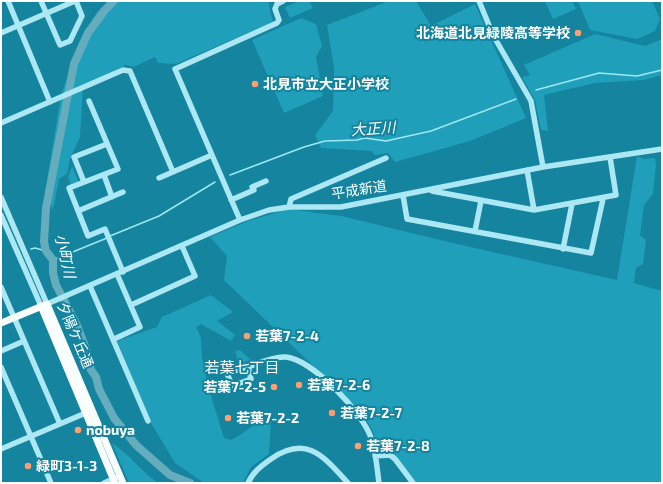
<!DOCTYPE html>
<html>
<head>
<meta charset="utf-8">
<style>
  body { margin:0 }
  #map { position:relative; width:663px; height:484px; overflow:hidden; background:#14849f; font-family:"Exo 2",sans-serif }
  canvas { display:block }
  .frame { position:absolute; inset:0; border:2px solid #fff; pointer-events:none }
</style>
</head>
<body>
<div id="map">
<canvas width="663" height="484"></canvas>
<div class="frame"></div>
</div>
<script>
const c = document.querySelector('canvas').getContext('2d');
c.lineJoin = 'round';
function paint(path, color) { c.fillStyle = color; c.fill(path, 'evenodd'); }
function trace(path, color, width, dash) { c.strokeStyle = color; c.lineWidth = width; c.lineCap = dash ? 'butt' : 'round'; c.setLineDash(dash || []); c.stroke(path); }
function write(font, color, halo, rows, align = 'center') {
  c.font = font + ' "Exo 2","Noto Sans JP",sans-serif'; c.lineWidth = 4; c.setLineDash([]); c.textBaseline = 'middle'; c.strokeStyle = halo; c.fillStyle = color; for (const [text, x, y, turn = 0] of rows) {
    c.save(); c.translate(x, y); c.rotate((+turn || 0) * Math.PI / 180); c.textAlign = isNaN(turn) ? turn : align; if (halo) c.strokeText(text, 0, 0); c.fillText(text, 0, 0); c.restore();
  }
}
paint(new Path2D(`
  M108 1H268L273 22 176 64 158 63 155 57 134 67 126 65 83 86 80 137 70 159 67 174 59 179 53 210 45 192 61 96 79 42 97 12Z
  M300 1H309L313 8 290 18 285 7Z
  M389 1H416L431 26 475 4 526 118 470 141 395 162 388 153 375 155 372 151 321 148 315 135 333 111 334 68 327 25Z
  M545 1H572L576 9 553 19Z
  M578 1H652L660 19 655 31 637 39 590 30Z
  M301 18 316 24 322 46 316 57 323 96 284 113 252 40Z
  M595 34 645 46 662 39V75L643 80 595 83 544 95 548 131 541 130 535 100 522 77 530 75 524 65Z
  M637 156 644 159 655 158 656 164 653 194 644 205 640 235 646 240 643 264 636 268 634 283 662 291V483H414L392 454 378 453 373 431 367 421 332 384 224 280 227 256 210 237 248 221 288 209 341 216 457 244 617 280Z
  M72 166 79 183 71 186 68 177Z
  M211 295 233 312 217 321 235 335 231 341 201 324 196 327 201 338 202 357 208 386 224 438 230 440C245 435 254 420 271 419L269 454 251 467 243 483H204L175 463 151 423 117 341 157 327 162 317Z
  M240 350 251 360 239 364 235 351Z
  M112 443C129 454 141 471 158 483H129Z`), '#209fba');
trace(new Path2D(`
  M536 90 599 73 637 76 662 70
  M230 175 304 147 325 141 357 140 365 138 386 141 431 131 516 99
  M110 236 159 216 215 182
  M31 249 35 248 46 251
  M53 260 107 238`), '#9ee8f6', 1.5);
trace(new Path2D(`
  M114 1 105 10 88 33 74 64 46 208 44 242 46 251 53 260V273L56 285 76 323 86 349 91 370 96 377 99 389 114 418 136 445 170 475 190 483`), '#65acbc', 8);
trace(new Path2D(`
  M8 1 50 102
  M41 1 60 45 70 41 82 16 76 1
  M479 1 493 35 531 101 543 167
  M1 33 75 1
  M89 101 118 169 69 188 88 236 105 229 123 272
  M1 123 123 70 130 71 173 172
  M527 170 534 210
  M104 175 112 197
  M159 178 212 155
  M84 182 74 157 107 144
  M432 191 534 210 616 195 610 157
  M403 195 407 219 591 253 603 199
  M1 197 47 304 240 220 269 210 289 207H341L543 167 662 149
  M231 200 254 190 252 187 266 181
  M289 207 291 199 386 158
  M78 211 123 192
  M1 215 41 306
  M240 220 175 69 277 23 279 20 275 9 277 4 283 1
  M475 231 481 201
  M563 249 572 204
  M90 286 148 421
  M1 287 60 424
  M131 305 195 276 182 246
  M114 339 140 327 117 274
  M1 351 24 341
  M1 367 51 483
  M248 367C259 363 274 356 286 357 313 360 363 413 371 438 376 452 377 468 379 483
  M248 367 251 379 232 386 227 373Z
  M1 449 88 412
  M375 456 390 455 395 459 413 483
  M104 483 120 476
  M248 483C253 472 261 466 271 459 307 434 324 457 348 483`), '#ace7f4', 5.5);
trace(new Path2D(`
  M41 306 115 483
  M1 323 47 304 123 483`), '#f9feff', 7);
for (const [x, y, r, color] of [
  [578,33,4,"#ff9f6f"],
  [255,84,4,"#ff9f6f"],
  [247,336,4,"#ff9f6f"],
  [299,385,4,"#ff9f6f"],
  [274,387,4,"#ff9f6f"],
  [332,413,4,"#ff9f6f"],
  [228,418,4,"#ff9f6f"],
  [78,430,4,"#ff9f6f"],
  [358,446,4,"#ff9f6f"],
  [28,466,4,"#ff9f6f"]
]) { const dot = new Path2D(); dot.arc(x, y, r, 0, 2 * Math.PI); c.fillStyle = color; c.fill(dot); trace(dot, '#14849f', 1.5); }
write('bold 14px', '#fff', '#14849f', [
  ["北海道北見緑陵高等学校",570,33,"right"],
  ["北見市立大正小学校",263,84],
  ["若葉7-2-4",255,336],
  ["若葉7-2-6",307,385],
  ["若葉7-2-5",266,387,"right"],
  ["若葉7-2-7",340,413],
  ["若葉7-2-2",236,418],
  ["nobuya",86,430],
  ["若葉7-2-8",366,446],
  ["緑町3-1-3",36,466]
], 'left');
write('14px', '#fff', '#14849f', [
  ["平成新道",359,190,-9],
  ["夕陽ケ丘通",75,335,67]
]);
write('italic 15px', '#fff', '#14849f', [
  ["大正川",373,129,-4],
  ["小町川",65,256,77]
]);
write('15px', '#fff', '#14849f', [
  ["若葉七丁目",242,368]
]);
</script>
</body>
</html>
